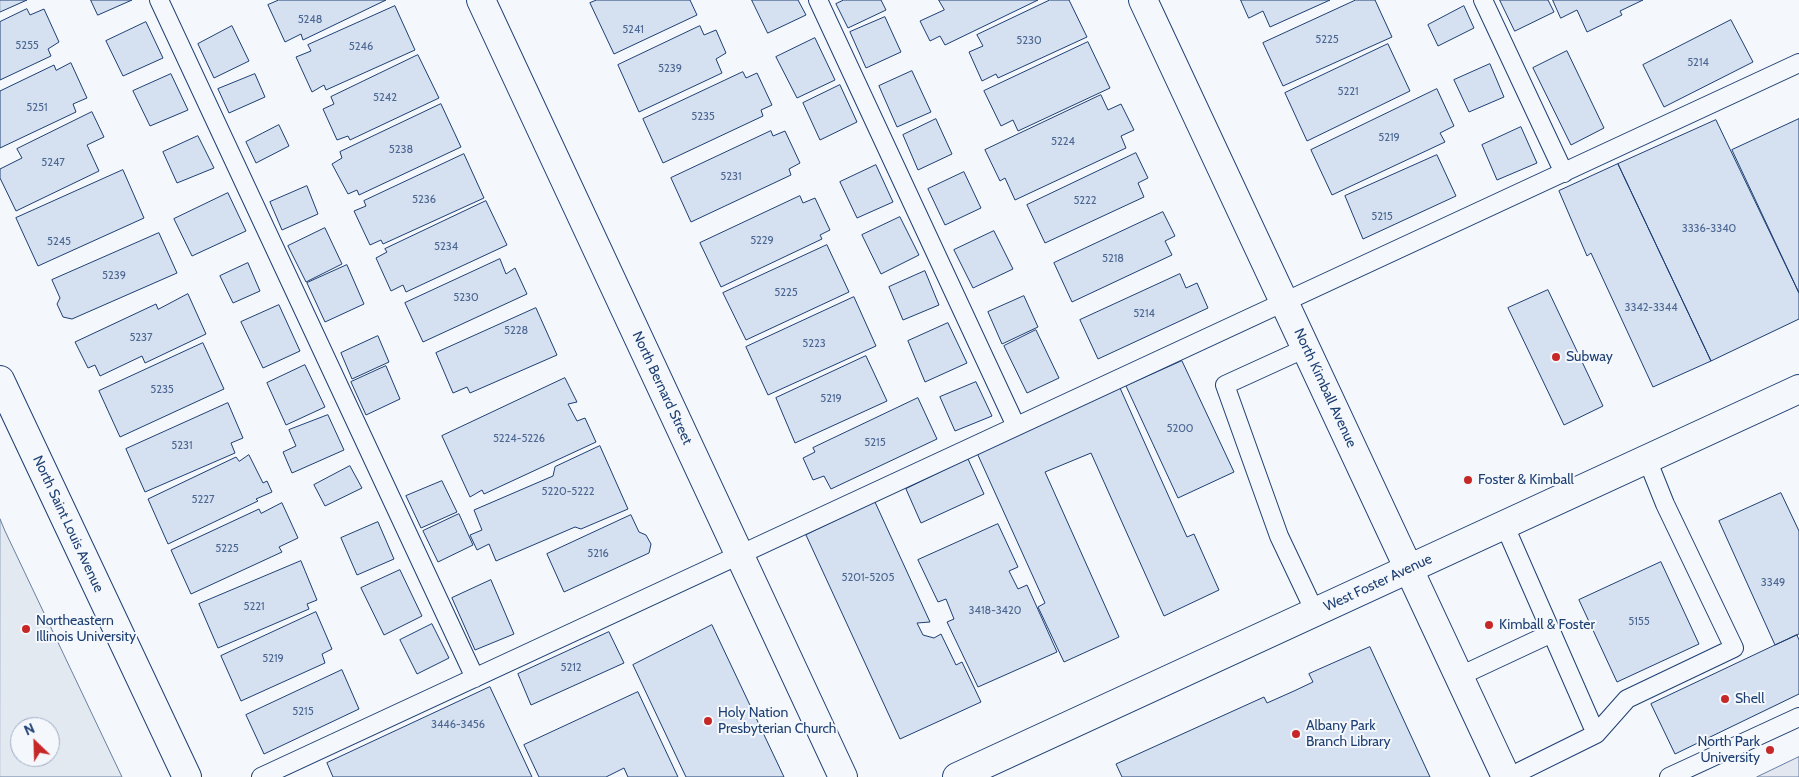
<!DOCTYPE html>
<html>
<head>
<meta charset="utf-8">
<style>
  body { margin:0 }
  #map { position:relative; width:1799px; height:777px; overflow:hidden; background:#f4f7fb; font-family:Cabin,sans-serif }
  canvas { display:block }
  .north { position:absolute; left:10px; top:717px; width:50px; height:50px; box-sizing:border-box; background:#f4f7fb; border:1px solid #9eadc5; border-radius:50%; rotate:336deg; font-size:14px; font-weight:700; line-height:20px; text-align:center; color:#1d3f73 }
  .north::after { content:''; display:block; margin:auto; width:18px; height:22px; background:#c62828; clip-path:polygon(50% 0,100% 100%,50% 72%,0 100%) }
</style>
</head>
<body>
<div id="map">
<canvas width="1799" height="777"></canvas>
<div class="north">N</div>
</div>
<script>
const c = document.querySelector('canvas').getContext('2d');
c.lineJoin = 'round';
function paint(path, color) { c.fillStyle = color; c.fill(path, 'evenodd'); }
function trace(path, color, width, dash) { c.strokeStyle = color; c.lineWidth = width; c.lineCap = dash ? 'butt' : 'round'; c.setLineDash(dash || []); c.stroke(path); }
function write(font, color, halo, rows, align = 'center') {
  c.font = font + ' Cabin,sans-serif'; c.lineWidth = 4; c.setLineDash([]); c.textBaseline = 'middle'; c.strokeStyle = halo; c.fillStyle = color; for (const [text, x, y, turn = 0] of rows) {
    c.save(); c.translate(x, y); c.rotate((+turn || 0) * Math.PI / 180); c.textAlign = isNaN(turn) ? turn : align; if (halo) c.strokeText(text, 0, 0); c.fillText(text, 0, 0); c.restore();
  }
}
const green = new Path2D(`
  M0 519 5 531 122 777H0ZM20 727H50V757H20Z`);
paint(green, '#e3e9f0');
trace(green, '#687fa3', 1);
const parking = new Path2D(`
  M1799 757V777H1757Z`);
paint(parking, '#e3e8f0');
trace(parking, '#687fa3', 1);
const building = new Path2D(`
  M0 0H27L0 12Z
  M91 0H132L98 15Z
  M279 0H386L303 40 301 34 285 42 268 5Z
  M597 0H690L697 15 614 54 590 3Z
  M752 0H798L806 15 768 33Z
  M844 0H881L886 10 848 28 836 4Z
  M939 0H1038L945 45 940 36 930 41 920 21 944 10Z
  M1050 0H1069L1087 37 998 78 996 74 982 81 969 52 983 46 977 35Z
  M1241 0H1330L1270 27 1263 11 1249 18Z
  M1356 0H1375L1392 37 1283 86 1263 43Z
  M1500 0H1548L1554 12 1515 31Z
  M1553 0H1643L1620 11 1622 15 1587 32 1577 10 1561 18Z
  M395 6 415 50 326 90 324 85 312 92 296 57 311 51 308 45Z
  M1464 6 1474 28 1438 46 1428 25Z
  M27 9 30 15 44 9 59 42 48 49 51 56 0 80V22Z
  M885 17 901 52 866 68 850 32Z
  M1731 20 1753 62 1664 107 1643 65Z
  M146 22 163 58 123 76 106 41Z
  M232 26 249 61 214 78 198 44Z
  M700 26 704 35 716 30 726 53 716 59 722 73 639 112 618 65Z
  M815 38 835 80 797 98 776 57Z
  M1088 42 1110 88 1018 131 1013 120 1001 126 984 91Z
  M1388 44 1410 91 1307 141 1285 93Z
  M1567 51 1604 128 1571 145 1533 68Z
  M418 55 439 98 350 140 348 136 337 140 323 109 334 104 331 97Z
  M71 63 87 98 73 104 76 112 0 148V91L54 65 56 70Z
  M1490 64 1504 97 1469 112 1454 80Z
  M912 71 931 112 897 127 879 86Z
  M743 72 746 78 757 73 772 105 761 110 763 116 663 163 643 119Z
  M171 74 188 110 150 126 133 91Z
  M255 74 265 97 229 113 218 89Z
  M840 85 857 122 820 140 803 103Z
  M1437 89 1454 126 1440 133 1445 142 1332 195 1311 150Z
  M1101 95 1108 110 1121 104 1134 130 1121 136 1126 148 1015 200 1005 178 1000 181 985 150Z
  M441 104 461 147 359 195 357 190 348 194 332 164 342 158 340 152Z
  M92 112 104 137 87 145 99 171 16 211 0 178V169L22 158 17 149Z
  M936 119 952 154 918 170 903 135Z
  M1799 119V293L1732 150Z
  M1716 120 1799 293V319L1711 361 1618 164Z
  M279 125 289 146 256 163 246 142Z
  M1521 127 1537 163 1497 180 1482 145Z
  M771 131 773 136 785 131 800 163 789 169 791 175 691 222 671 178Z
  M198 136 214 168 177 183 163 152Z
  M1136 153 1148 178 1138 183 1144 197 1045 243 1027 205Z
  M464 154 484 198 383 244 381 240 370 245 354 211 366 206 364 201Z
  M1437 155 1456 196 1363 239 1345 196Z
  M1618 164 1711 361 1653 387 1591 253 1587 256 1559 191Z
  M876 165 893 202 857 218 840 182Z
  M123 170 144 218 38 266 16 218Z
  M964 172 981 208 945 225 928 189Z
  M307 186 318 214 282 230 270 202Z
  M228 193 246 231 192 256 174 219Z
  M800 196 803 203 815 198 830 230 820 235 822 239 721 287 700 243Z
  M486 201 507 245 406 292 403 285 391 291 376 258 387 252 385 249Z
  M1163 212 1175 236 1165 241 1172 255 1072 302 1054 263Z
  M900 217 919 255 881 274 862 235Z
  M325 228 342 264 306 282 288 246Z
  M994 231 1013 269 973 288 954 250Z
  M159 233 177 273 72 319 63 317 57 304 60 298 52 280Z
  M827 245 849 292 746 340 723 293Z
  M500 259 506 274 515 268 527 294 423 342 405 303Z
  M248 263 260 291 233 303 220 276Z
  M347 265 364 304 325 322 307 283Z
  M925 271 939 305 903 320 889 287Z
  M1180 274 1186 288 1197 283 1208 308 1098 359 1080 320Z
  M1548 290 1603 406 1564 425 1508 308Z
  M188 294 206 334 145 363 142 356 100 376 95 365 88 368 75 342 156 304 158 309Z
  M1024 296 1038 327 1002 344 988 312Z
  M854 297 876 346 768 395 746 347Z
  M279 305 300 351 263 368 241 322Z
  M536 308 557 355 470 393 467 387 453 393 436 353Z
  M948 323 967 363 925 382 908 341Z
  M1036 330 1059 378 1027 393 1004 346Z
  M378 336 389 362 352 379 341 353Z
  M203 343 224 389 120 437 99 391Z
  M866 356 887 401 795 443 776 398Z
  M1182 361 1234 472 1178 498 1126 386Z
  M305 365 325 407 286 425 267 383Z
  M386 366 400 399 366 415 351 382Z
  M565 378 577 402 568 404 577 421 585 418 596 442 484 494 482 490 470 497 442 436Z
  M976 382 992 416 955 431 940 397Z
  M1120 388 1187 537 1194 534 1219 590 1164 616 1091 453 1045 472 1119 637 1064 662 1038 607 1045 603 977 453Z
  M918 398 937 439 831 489 824 476 813 480 803 458 815 452 813 448Z
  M228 403 243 438 231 443 235 453 145 492 126 449Z
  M328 415 344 450 292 473 283 452 296 446 289 430Z
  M600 446 628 509 581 529 575 527 496 561 489 544 477 550 470 535 482 530 474 510 553 476 555 467Z
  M249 455 263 483 267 481 272 492 256 499 258 501 168 544 148 499 236 457 239 461Z
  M968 459 984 494 921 523 906 489Z
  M350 466 362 488 325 506 314 485Z
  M442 481 457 512 421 528 406 496Z
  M1781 493 1799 531V634L1775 645 1719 521Z
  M875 502 930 622 917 623 923 635 934 638 941 634 956 665 962 662 981 702 900 739 806 535Z
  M282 503 298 538 279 547 282 552 191 594 171 550 259 509 261 513Z
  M459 514 473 545 438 562 423 531Z
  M631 515 639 532 646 535 651 544 649 553 564 592 547 554Z
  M378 522 394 559 357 575 341 538Z
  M998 524 1018 567 1009 571 1018 589 1027 585 1057 652 978 687 947 622 954 619 946 599 938 602 918 560Z
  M301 561 317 600 307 604 309 609 218 648 199 604Z
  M1661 562 1699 644 1617 682 1579 600Z
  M400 570 422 616 384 635 361 588Z
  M491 580 514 634 475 650 452 598Z
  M316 612 332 649 322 654 325 663 241 701 221 656Z
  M432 624 449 658 417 674 400 640Z
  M712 625 784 777H686L633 665Z
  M609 632 624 663 531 705 518 674Z
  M1797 635 1799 640V694L1675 754 1651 704Z
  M1370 647 1430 777H1122L1116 764 1264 697 1267 703 1294 691 1313 682 1309 674Z
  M342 670 359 709 264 754 246 715Z
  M490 687 532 777H333L327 763Z
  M638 692 678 777H628L624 768 606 777H539L524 745Z`);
paint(building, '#d5e0f0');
trace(building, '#1d3f73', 1);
const lane = new Path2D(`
  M159 0 475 678
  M818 0 1016 426
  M1483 0 1564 173
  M1306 348 1225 385 1279 536 1315 612
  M1504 524 1596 734 1509 777
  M1460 676 1552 633
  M1596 734 1627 699 1734 648 1665 504 1647 459
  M261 777 1799 63
  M1669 777 1799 717`);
const street = new Path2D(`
  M481 0 843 777
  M0 380 187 777`);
const secondary = new Path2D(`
  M1143 0 1506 777
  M957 777 1799 389`);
trace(lane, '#1d3f73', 20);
trace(street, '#1d3f73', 30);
trace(secondary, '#1d3f73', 30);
trace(lane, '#f4f7fb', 18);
trace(street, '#f4f7fb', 28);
trace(secondary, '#f4f7fb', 28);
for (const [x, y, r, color] of [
  [1556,357,5,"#c62828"],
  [1468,480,5,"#c62828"],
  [1489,625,5,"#c62828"],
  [26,629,5,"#c62828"],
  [1725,699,5,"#c62828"],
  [708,721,5,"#c62828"],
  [1296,734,5,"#c62828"],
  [1770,750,5,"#c62828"]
]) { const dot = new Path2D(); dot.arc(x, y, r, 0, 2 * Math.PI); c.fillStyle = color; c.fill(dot); trace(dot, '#f4f7fb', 2); }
write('11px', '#4b6792', null, [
  ["5248",310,20],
  ["5241",633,30],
  ["5225",1327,40],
  ["5230",1029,41],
  ["5255",27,46],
  ["5246",361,47],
  ["5214",1698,63],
  ["5239",670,69],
  ["5221",1348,92],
  ["5242",385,98],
  ["5251",37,108],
  ["5235",703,117],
  ["5219",1389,138],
  ["5224",1063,142],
  ["5238",401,150],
  ["5247",53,163],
  ["5231",731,177],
  ["5236",424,200],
  ["5222",1085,201],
  ["5215",1382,217],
  ["3336-3340",1709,229],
  ["5229",762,241],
  ["5245",59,242],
  ["5234",446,247],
  ["5218",1113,259],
  ["5239",114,276],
  ["5225",786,293],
  ["5230",466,298],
  ["3342-3344",1651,308],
  ["5214",1144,314],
  ["5228",516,331],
  ["5237",141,338],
  ["5223",814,344],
  ["5235",162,390],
  ["5219",831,399],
  ["5200",1180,429],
  ["5224-5226",519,439],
  ["5215",875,443],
  ["5231",182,446],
  ["5220-5222",568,492],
  ["5227",203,500],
  ["5225",227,549],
  ["5216",598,554],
  ["5201-5205",868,578],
  ["3349",1773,583],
  ["5221",254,607],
  ["3418-3420",995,611],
  ["5155",1639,622],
  ["5219",273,659],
  ["5212",571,668],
  ["5215",303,712],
  ["3446-3456",458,725]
]);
write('14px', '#1d3f73', '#f4f7fb', [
  ["Subway",1566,357],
  ["Foster & Kimball",1478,480],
  ["Northeastern",36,621],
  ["Illinois University",36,637],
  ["Kimball & Foster",1499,625],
  ["Shell",1735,699],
  ["Holy Nation",718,713],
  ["Presbyterian Church",718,729],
  ["Albany Park",1306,726],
  ["Branch Library",1306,742],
  ["North Park",1760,742,"right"],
  ["University",1760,758,"right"]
], 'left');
write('14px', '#1d3f73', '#f4f7fb', [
  ["North Bernard Street",662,388,65],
  ["North Kimball Avenue",1325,388,65],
  ["North Saint Louis Avenue",68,524,65],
  ["West Foster Avenue",1378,583,-25]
]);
</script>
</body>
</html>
